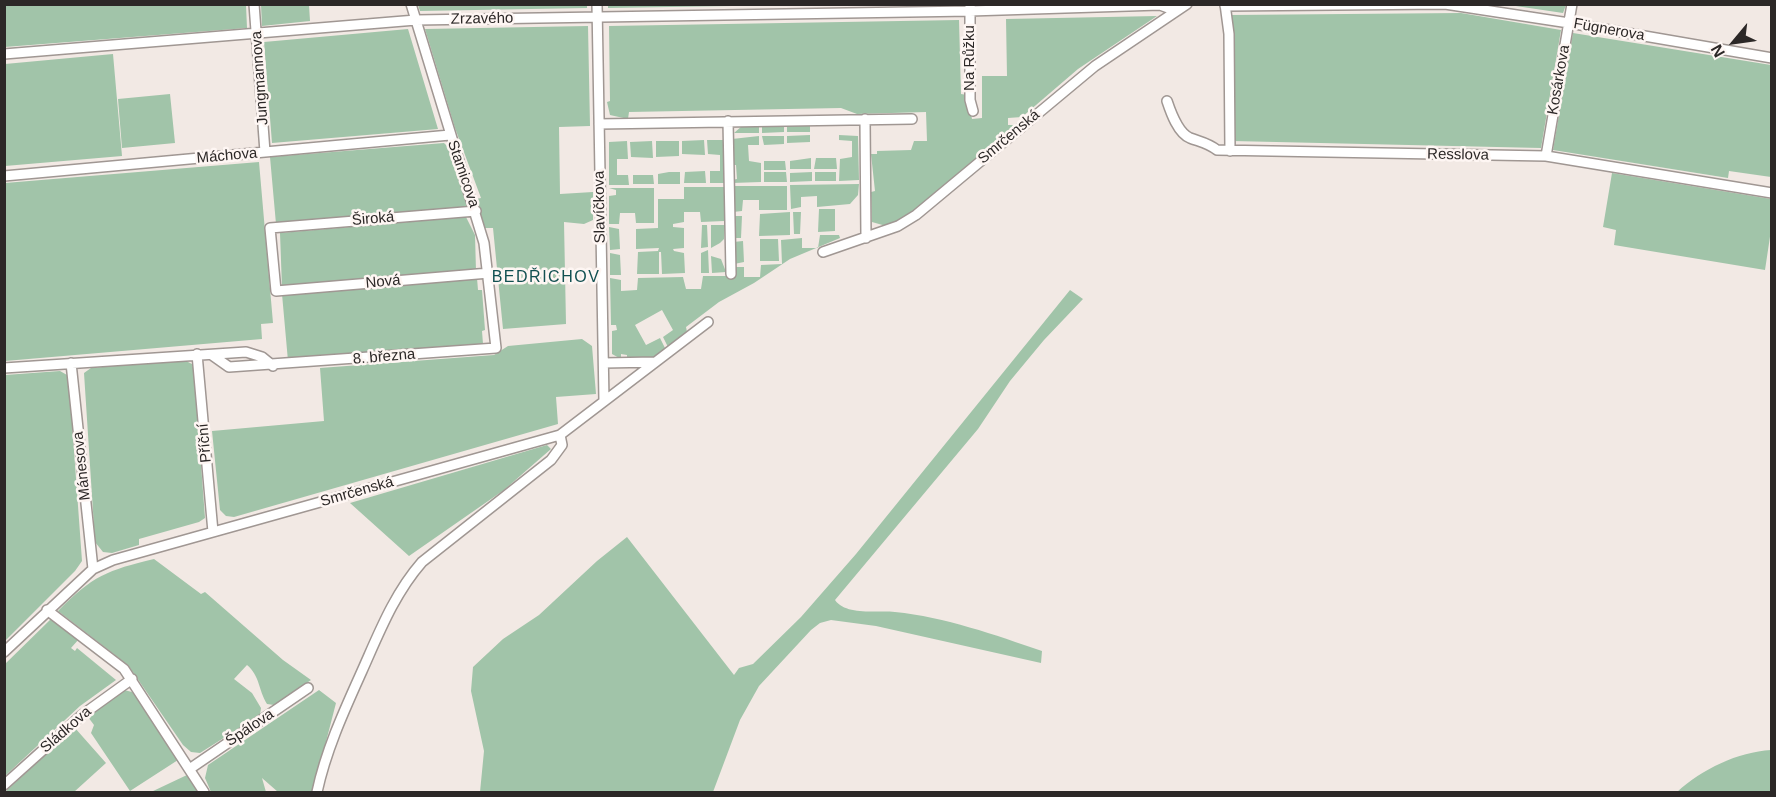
<!DOCTYPE html>
<html>
<head>
<meta charset="utf-8">
<style>
  body { margin:0 }
  #map { position:relative; width:1776px; height:797px; overflow:hidden; background:#f2e9e4; font-family:Arial,sans-serif }
  canvas { display:block }
  .frame { position:absolute; inset:0; border:6px solid #2c2827; pointer-events:none }
  .north { position:absolute; left:1704px; top:12px; width:60px; height:60px; -webkit-text-stroke:4px #fef6f3; paint-order:stroke; rotate:241deg; font-size:16px; font-weight:700; line-height:24px; text-align:center; color:#2c2827 }
  .north::after { content:''; display:block; margin:auto; width:21px; height:27px; background:#2c2827; clip-path:polygon(50% 0,100% 100%,50% 72%,0 100%) }
</style>
</head>
<body>
<div id="map">
<canvas width="1776" height="797"></canvas>
<div class="frame"></div>
<div class="north">N</div>
</div>
<script>
const c = document.querySelector('canvas').getContext('2d');
c.lineJoin = 'round';
function paint(path, color) { c.fillStyle = color; c.fill(path, 'evenodd'); }
function trace(path, color, width, dash) { c.strokeStyle = color; c.lineWidth = width; c.lineCap = dash ? 'butt' : 'round'; c.setLineDash(dash || []); c.stroke(path); }
function write(font, color, halo, rows, align = 'center') {
  c.font = font + ' Arial,sans-serif'; c.lineWidth = 5; c.setLineDash([]); c.textBaseline = 'middle'; c.strokeStyle = halo; c.fillStyle = color; for (const [text, x, y, turn = 0] of rows) {
    c.save(); c.translate(x, y); c.rotate((+turn || 0) * Math.PI / 180); c.textAlign = isNaN(turn) ? turn : align; if (halo) c.strokeText(text, 0, 0); c.fillText(text, 0, 0); c.restore();
  }
}
paint(new Path2D(`
  M5 4 246 5 247 28 5 47Z
  M261 5H309L310 21 262 26Z
  M587 5V8L420 11 418 5Z
  M608 5V4L795 5 608 8Z
  M1509 5H1566L1563 13Z
  M1461 13 1561 30 1541 148 1232 141 1231 15Z
  M1157 16 1078 69 1022 117 1008 118V125H1018L915 212 886 226 872 222 871 192 875 191 871 154H877V151L911 150 914 141H927L926 112 857 114 841 108 629 112 628 119 610 115 607 102 610 101 609 26 959 20 961 94 967 95 972 119 982 118V76H1007L1006 19Z
  M588 26 590 126 559 127 560 194 593 192V220L584 224 564 222 566 324 503 329 493 228H485L476 199 481 198 455 128 425 29Z
  M408 29 438 129 272 143 264 42Z
  M1573 33 1771 65V177L1729 171 1728 178 1553 150Z
  M113 54 122 156 5 166V64Z
  M170 94 175 143 122 148 118 99Z
  M784 124V132L762 133V125Z
  M759 125V133H734L742 126Z
  M787 125 810 126V132H787Z
  M810 135V142L787 143V136Z
  M839 135 858 136 859 180 839 181 840 159 852 157V141L839 140Z
  M759 136V145H748L749 161 761 163V182L732 183V180L737 179 736 165H732V139Z
  M762 136H784V144L764 145Z
  M704 140 705 155 682 154V141Z
  M707 140H723L724 183H710V171H720V155L708 154Z
  M627 141 628 159H617V175H628L629 185H609V142Z
  M652 141 653 158 631 157 630 142Z
  M656 141H679V156L656 157Z
  M444 143 452 151 468 205 467 207 276 224 270 157Z
  M811 158V169H790V161Z
  M816 158H836L837 169H814Z
  M764 161H785L786 170H764Z
  M259 162 273 323 261 324 262 339 5 361V183Z
  M705 171 706 183H684L685 172Z
  M669 172H680V184H658V174Z
  M764 172H786L787 182H764Z
  M812 172V181L790 182V173Z
  M815 172H836V181H815Z
  M1612 173 1771 199V230L1765 270 1614 245 1616 230 1603 227Z
  M653 175 654 184H633V175Z
  M859 184 858 195 850 204 817 207V196L801 197V207L791 209 790 185Z
  M734 186H787V210H759V200H743L742 211 733 212Z
  M684 187H724V221L701 222 700 212H684V222L673 224V227L684 228V248L673 249 674 251 684 253 685 273 662 274 661 252H659V274H637L638 252 658 251 659 248 636 249V229L658 228V199H684Z
  M609 188H654V223H636L635 213H620L619 224H609V196L616 195V190Z
  M819 209H835V231L818 232Z
  M790 212V235L759 236 760 214Z
  M793 212H801L800 234H794Z
  M733 216H742L741 238H733Z
  M466 217 475 235 476 271 282 288 280 233Z
  M702 225H707L708 247 701 248Z
  M711 225H725L724 239 720 243 711 248Z
  M609 227 619 229 620 249 610 250Z
  M820 235H839L840 238 790 259 754 283 719 302 686 327 687 332 668 347 663 337 673 330 662 310 635 325 646 345 660 338 665 348 655 358 627 359V355L621 354V359L612 354V331L617 330 616 325H611L610 278 621 280V291L637 290 638 278 683 277 686 289H701L703 276H734V267H744V277H760L761 265 782 264 781 240 802 238V248H818Z
  M760 239H778L779 261H760Z
  M743 241 744 262 734 264 733 242Z
  M708 250 709 273H701V253Z
  M610 253 620 255 621 275H610Z
  M711 256 721 259 726 272 712 273Z
  M477 278 478 290H482L485 330 482 331 483 344 288 361 282 294Z
  M1070 290 1083 299 1044 340 1010 381 978 429 835 600C846 616 878 610 895 612 945 617 995 635 1042 651L1041 663 876 626 831 620 820 623 811 630 759 686 740 720 713 792H480L484 751 471 691 473 667 503 639 539 615 597 561 627 537 734 675 739 668 753 664 801 617 856 554Z
  M582 339 592 346 596 394 556 397 558 424 234 517 226 516 220 510 212 431 324 421 320 368 494 355 508 346Z
  M184 360 192 364 194 371 205 518 199 522 139 539V545L112 553 103 552 95 542 84 373 91 368Z
  M60 371 67 375 69 382 82 561 75 571 5 641V375Z
  M547 445 551 449 504 490 409 556 350 503Z
  M154 559 201 594 205 592 283 660 311 680 274 705 267 704C258 689 260 676 247 665L234 679 252 693 261 708 260 715 200 753 191 752 183 745 128 665 58 611C92 576 108 570 154 559Z
  M52 618 79 639 71 648 75 651 77 648 116 680 80 706 5 776V664Z
  M124 690 132 692 137 698 178 760 130 791 91 733 94 725 88 717Z
  M319 690 336 703 313 792H278L262 778 266 792H211L205 778 208 765Z
  M75 728 106 763 74 792H5Z
  M1771 750V792H1677C1702 769 1738 752 1771 750Z
  M187 775 198 792H151Z`), '#a1c4a9');
const street = new Path2D(`
  M254 4 265 152
  M597 4 604 401
  M970 4V100L973 111
  M1225 4 1229 34 1230 151
  M1445 4 1569 23 1772 58
  M1225 6 1445 4
  M4 54 416 20 970 11 1160 5 1176 11
  M1167 101C1171 113 1178 133 1190 138 1201 142 1208 143 1217 150L1546 156 1772 193
  M865 119 866 238
  M728 121 731 274
  M599 124 912 119
  M1546 156 1572 4
  M4 176 450 135
  M476 211 270 228 276 291 489 273
  M823 252 898 226 916 215 1095 66 1187 4
  M197 354 213 532
  M212 355 229 367 496 348 484 243 411 4
  M71 363 93 569
  M604 363 655 362
  M4 368 246 352 262 357 273 366
  M47 610 124 669 204 792
  M4 652 93 569 113 560 560 435 708 322
  M191 768 308 688
  M4 785 82 715 132 679
  M317 792C326 750 344 711 362 671 379 633 394 594 422 562L551 460 562 445 560 435`);
trace(street, '#a09793', 12);
trace(street, '#fff', 9);
write('15px', '#2c2827', '#fef6f3', [
  ["Zrzavého",482,19,-1],
  ["Fügnerova",1609,30,10],
  ["Na Růžku",970,58,-90],
  ["Jungmannova",260,78,-94],
  ["Kosárkova",1559,80,-80],
  ["Smrčenská",1009,137,-40],
  ["Resslova",1458,155,1],
  ["Máchova",227,156,-5],
  ["Stamicova",463,174,71],
  ["Slavíčkova",600,207,-91],
  ["Široká",373,219,-5],
  ["Nová",383,282,-5],
  ["8. března",384,357,-5],
  ["Příční",205,443,-95],
  ["Mánesova",82,466,-96],
  ["Smrčenská",357,492,-16],
  ["Špálova",250,728,-34],
  ["Sládkova",66,730,-41]
]);
c.letterSpacing = '1.5px';
write('16px', '#125051', '#fef6f3', [
  ["BEDŘICHOV",546,278]
]);
c.letterSpacing = '0px';
</script>
</body>
</html>
